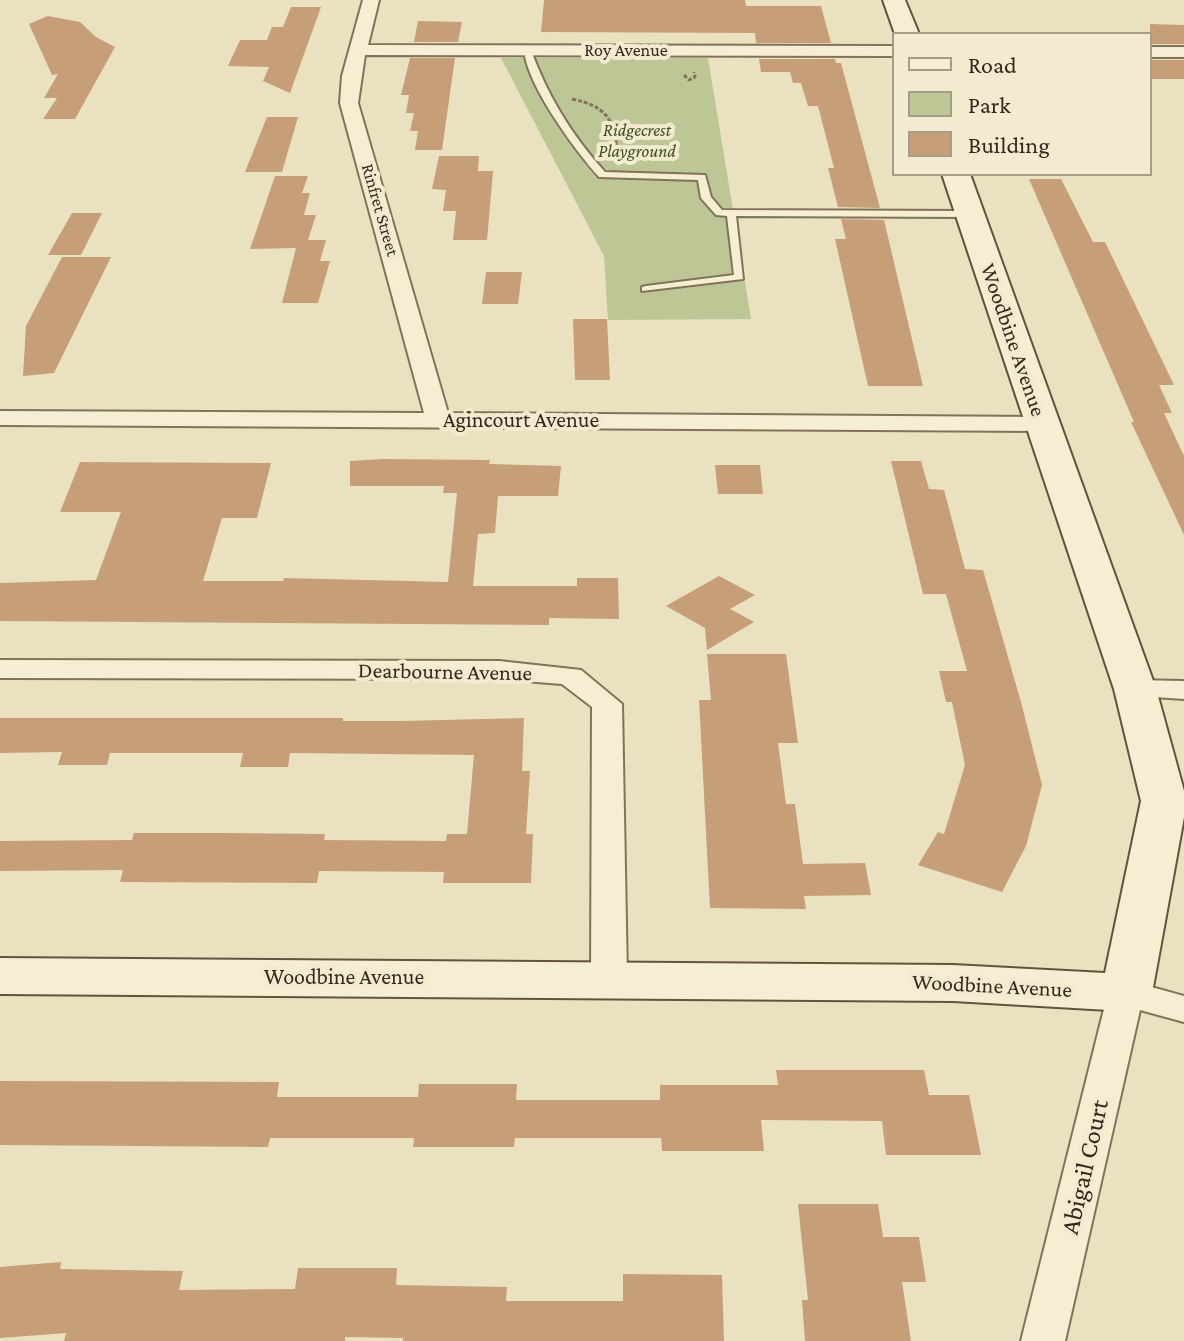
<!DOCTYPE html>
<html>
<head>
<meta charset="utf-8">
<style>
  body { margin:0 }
  #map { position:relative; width:1184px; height:1341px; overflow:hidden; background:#eae1c0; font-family:"Crimson Pro",serif }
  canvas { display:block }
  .legend { position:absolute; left:892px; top:32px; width:260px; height:144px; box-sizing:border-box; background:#f2ebcf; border:2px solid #a59d88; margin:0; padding:10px 14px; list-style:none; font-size:24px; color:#32291d }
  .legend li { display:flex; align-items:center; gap:16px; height:40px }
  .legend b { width:40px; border:2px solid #a59d88 }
</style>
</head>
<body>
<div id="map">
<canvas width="1184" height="1341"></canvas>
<ul class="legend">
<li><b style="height:10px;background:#f6eed2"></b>Road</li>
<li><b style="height:22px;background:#bdc795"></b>Park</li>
<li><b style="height:22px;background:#c69f78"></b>Building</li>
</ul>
</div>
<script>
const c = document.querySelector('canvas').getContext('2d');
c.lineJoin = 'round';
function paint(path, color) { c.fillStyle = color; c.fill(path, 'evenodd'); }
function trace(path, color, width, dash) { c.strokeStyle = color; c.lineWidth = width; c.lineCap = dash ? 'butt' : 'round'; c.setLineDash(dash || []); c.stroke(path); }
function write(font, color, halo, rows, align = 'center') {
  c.font = font + ' "Crimson Pro",serif'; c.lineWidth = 8; c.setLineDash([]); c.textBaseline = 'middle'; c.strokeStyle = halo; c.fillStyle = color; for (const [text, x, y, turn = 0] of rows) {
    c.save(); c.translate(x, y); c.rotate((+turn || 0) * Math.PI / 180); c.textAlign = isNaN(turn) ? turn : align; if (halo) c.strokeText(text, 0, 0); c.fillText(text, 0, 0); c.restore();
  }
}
paint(new Path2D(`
  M501 58H708L751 319 608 320 604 256Z`), '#bdc795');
paint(new Path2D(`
  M544 0H745L746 6H821L831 43H756L755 33 541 32Z
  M291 7H321L290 93 263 81 269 67 228 66 240 40H267L272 27H283Z
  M48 16 80 22 96 37 115 47 75 119H43L57 98H44L58 74 52 75 29 24Z
  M418 21 462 22 458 42H414Z
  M1150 24 1184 25V44H1150Z
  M410 58H455L442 150H415L418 131H410L414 113H406L409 95H401Z
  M759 59H835L836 63H841L880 208 838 207 828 168H834L818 106H808L801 83H793L790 72H761Z
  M1150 60H1184V79H1150Z
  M267 117H298L282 172H245Z
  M439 156H479L478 171H493L487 240H453L456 211H443L446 190 432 189Z
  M275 176H308L302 193H310L304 215H316L308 240H326L320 261H330L318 303H282L296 248 250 249Z
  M1029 179H1061L1093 242H1105L1174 385H1159L1172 413H1164L1184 456V535L1131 422H1134Z
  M72 213H102L81 255H48Z
  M841 219 884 220 923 386H868L835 239H846Z
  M62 257H111L54 373 23 376 26 326Z
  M486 272H522L518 304H482Z
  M573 319H607L610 380H575Z
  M383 459 490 460 489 464 561 466 558 496H498L495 533 478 534 473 586H577V578H618L619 619 549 618V625L0 621V583L96 580 121 512H60L80 462 271 463 257 518H222L203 581H283L284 578 448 582 457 493H443L444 486H350V461Z
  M891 461H921L929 489 944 490 965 569 983 570 1021 702 1042 785 1026 846 1002 892 918 865 938 832 944 834 965 765 952 702H946L939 671H967L946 594H923Z
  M715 465H760L763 494H718Z
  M719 576 755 595 730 609 754 622 707 650 705 628 666 606Z
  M707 654H786L798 743H778L786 804H795L803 864 865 863 871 895 804 896 806 909 710 908 699 700H711Z
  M0 718H343V721H402L524 718 522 771H530L526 834H533L531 883H443L444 872 319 871 317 883 120 882 123 870 0 871V841L132 840 134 833H222L325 834 324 840 446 841 447 834H467L474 755 290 753 288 767H240L243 753H110L107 765H58L62 752 0 753Z
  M776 1070H924L929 1095H969L981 1155H886L882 1121 761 1120 764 1151H662L661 1138H515L514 1147H413L414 1138H270L268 1147 0 1145V1081L279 1082 277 1097H418L419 1084H517L516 1100H660V1085H778Z
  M798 1204H878L883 1237H919L926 1282H902L911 1341H805L802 1300H808Z
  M61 1262 60 1269 183 1271 179 1290 295 1289 298 1268H397L396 1285 507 1287 506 1301H623V1274L722 1275 724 1341H403V1338L345 1337V1341H64L66 1333 0 1338V1267Z`), '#c69f78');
const lane = new Path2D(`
  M524 48 531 50C547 95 573 137 605 172L705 175 711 197 722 210 969 211 974 214 969 217 736 216 743 279 642 291V287L646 286 734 275 727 216 716 215 701 198 698 180 599 177C575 150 525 83 524 48Z`);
const street = new Path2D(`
  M363 0H379L368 45 894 46V56L365 55 358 103 448 413 1042 417 1054 424 1042 431 0 425V411L424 413 340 103 342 76Z
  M1150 47H1184V57H1150Z
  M0 660 499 661 581 670 622 704 627 978 622 987 609 991 596 987 591 978 592 707 562 684 499 679 0 678Z
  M1135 680 1184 681V699L1124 695 1120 689 1124 683Z
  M1126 980 1184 996V1022L1140 1010 1065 1341H1021L1108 993 1113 984Z`);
const secondary = new Path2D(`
  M883 0H905L919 34H895Z
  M942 174H970L1156 689 1184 791V817L1152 993 1144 1006 1126 1011 953 1001 0 994V958L953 965 1105 973 1141 801 1114 689Z`);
trace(lane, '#827259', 4);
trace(street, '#827259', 4);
trace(secondary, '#63533d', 4);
trace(new Path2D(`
  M684 75 689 80 695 77 694 72
  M572 99C607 106 616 121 617 156`), '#827259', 3, [4, 2]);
paint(lane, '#f6eed2');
paint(street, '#f6eed2');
paint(secondary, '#f6eed2');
write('18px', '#32291d', '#f2ebcf', [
  ["Roy Avenue",626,50],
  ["Rinfret Street",380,210,74]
]);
write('italic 18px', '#404d25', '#f2ebcf', [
  ["Ridgecrest",637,130],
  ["Playground",637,151]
]);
write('22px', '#32291d', '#f2ebcf', [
  ["Woodbine Avenue",1013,340,71],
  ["Agincourt Avenue",521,420],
  ["Dearbourne Avenue",445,672,1],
  ["Woodbine Avenue",344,977],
  ["Woodbine Avenue",992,986,3]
]);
write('26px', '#32291d', '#f2ebcf', [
  ["Abigail Court",1085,1167,-77]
]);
</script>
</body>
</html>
